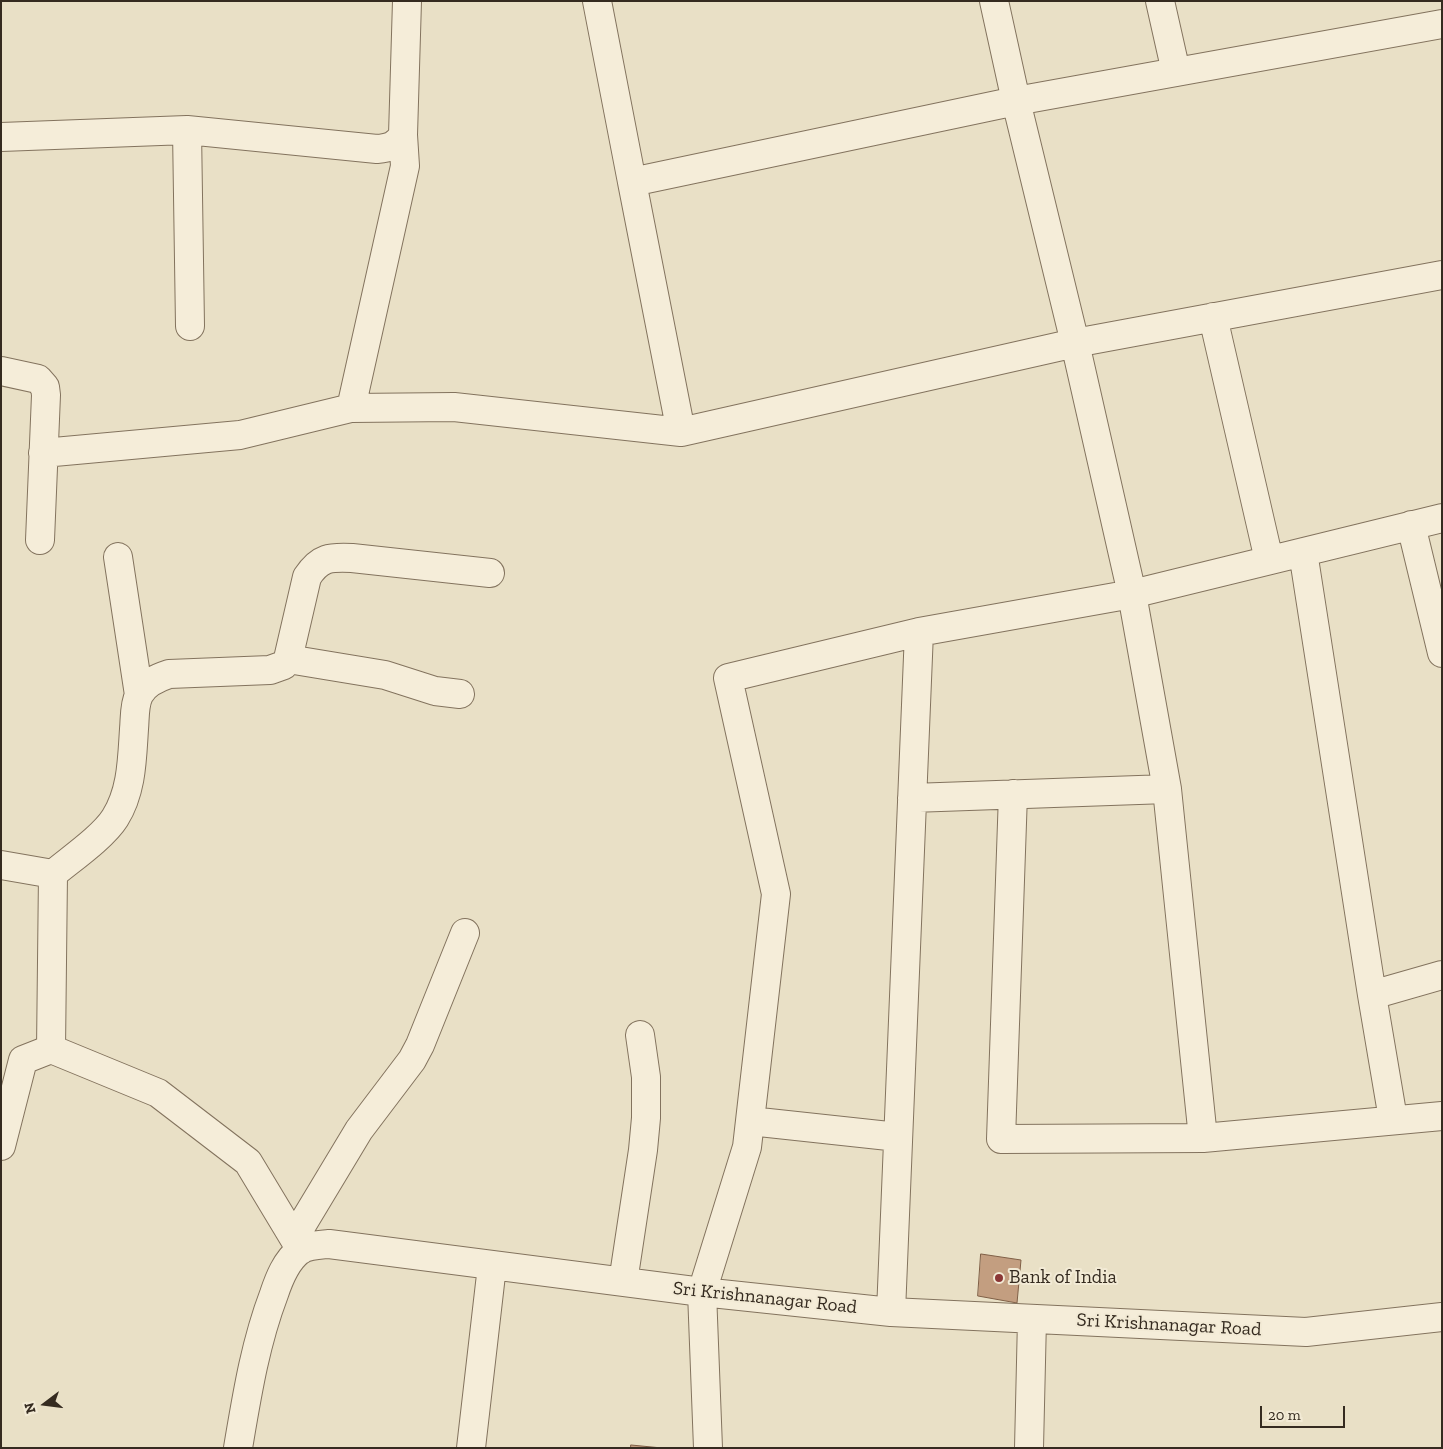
<!DOCTYPE html>
<html>
<head>
<meta charset="utf-8">
<style>
  body { margin:0 }
  #map { position:relative; width:1443px; height:1449px; overflow:hidden; background:#e9e0c6; font-family:"Zilla Slab",serif }
  canvas { display:block }
  .frame { position:absolute; inset:0; border:2px solid #352b20; pointer-events:none }
  .north { position:absolute; left:20px; top:1379px; width:50px; height:50px; -webkit-text-stroke:4px #f2ead5; paint-order:stroke; rotate:255deg; font-size:14px; font-weight:700; line-height:20px; text-align:center; color:#352b20 }
  .north::after { content:''; display:block; margin:auto; width:18px; height:22px; background:#352b20; clip-path:polygon(50% 0,100% 100%,50% 72%,0 100%) }
  .scale { position:absolute; left:1260px; top:1406px; width:85px; height:22px; box-sizing:border-box; border:2px solid #352b20; border-top:0; padding-left:6px; font-size:15px; line-height:18px; white-space:nowrap; color:#352b20; -webkit-text-stroke:4px #f2ead5; paint-order:stroke }
</style>
</head>
<body>
<div id="map">
<canvas width="1443" height="1449"></canvas>
<div class="frame"></div>
<div class="north">N</div>
<div class="scale">20 m</div>
</div>
<script>
const c = document.querySelector('canvas').getContext('2d');
c.lineJoin = 'round';
function paint(path, color) { c.fillStyle = color; c.fill(path, 'evenodd'); }
function trace(path, color, width, dash) { c.strokeStyle = color; c.lineWidth = width; c.lineCap = dash ? 'butt' : 'round'; c.setLineDash(dash || []); c.stroke(path); }
function write(font, color, halo, rows, align = 'center') {
  c.font = font + ' "Zilla Slab",serif'; c.lineWidth = 4; c.setLineDash([]); c.textBaseline = 'middle'; c.strokeStyle = halo; c.fillStyle = color; for (const [text, x, y, turn = 0] of rows) {
    c.save(); c.translate(x, y); c.rotate((+turn || 0) * Math.PI / 180); c.textAlign = isNaN(turn) ? turn : align; if (halo) c.strokeText(text, 0, 0); c.fillText(text, 0, 0); c.restore();
  }
}
const building = new Path2D(`
  M981 1254 1021 1260 1017 1303 978 1296Z
  M631 1445 662 1448H631Z`);
paint(building, '#c39e80');
trace(building, '#7f5f46', 1);
const minor = new Path2D(`
  M597 1 632 182
  M994 1 1016 101 1075 343 1132 594 1167 789 1203 1138
  M1160 1 1176 72
  M1442 24 1016 101 632 182 681 432 1075 343 1442 275
  M187 130 190 326
  M1 137 187 130 377 149C389 148 396 146 403 135L407 1
  M1213 317 1269 560
  M1 371 38 379 45 387 46 395 40 540
  M351 408 405 166 403 135
  M43 453 240 435 351 408 454 407 681 432
  M1411 525 1442 653
  M1303 552 1372 995 1393 1119
  M118 557 139 695
  M288 659 385 675 435 691 460 694
  M1013 794 1001 1139 1203 1138 1442 1116
  M912 798 1167 789
  M1 865 53 874C71 859 103 837 115 818 132 791 132 759 134 729 135 719 134 705 139 695 145 683 157 678 169 674L270 670 284 665 288 659 307 577C320 557 330 557 352 558L490 573
  M53 874 51 1049 158 1093 248 1162 301 1250
  M1372 995 1442 975
  M750 1121 898 1137
  M1 1146 23 1060 51 1049
  M294 1238 359 1130 412 1060 420 1045 465 933
  M623 1282 643 1150 646 1118V1077L640 1035
  M891 1312 919 632
  M238 1448C247 1395 255 1344 274 1294 279 1279 286 1261 299 1251 307 1245 319 1245 329 1244L702 1292 891 1312 1306 1332 1442 1317
  M471 1448 492 1266
  M708 1448 702 1292 747 1147 776 894 728 678 919 632 1132 594 1442 518
  M1029 1448 1032 1319`);
trace(minor, '#83735e', 30);
trace(minor, '#f5edd9', 28);
for (const [x, y, r, color] of [
  [999,1278,5,"#8b3635"]
]) { const dot = new Path2D(); dot.arc(x, y, r, 0, 2 * Math.PI); c.fillStyle = color; c.fill(dot); trace(dot, '#f2ead5', 2); }
write('19px', '#352b20', '#f2ead5', [
  ["Bank of India",1009,1278]
], 'left');
write('19px', '#352b20', '#f2ead5', [
  ["Sri Krishnanagar Road",765,1298,6],
  ["Sri Krishnanagar Road",1169,1325,3]
]);
</script>
</body>
</html>
